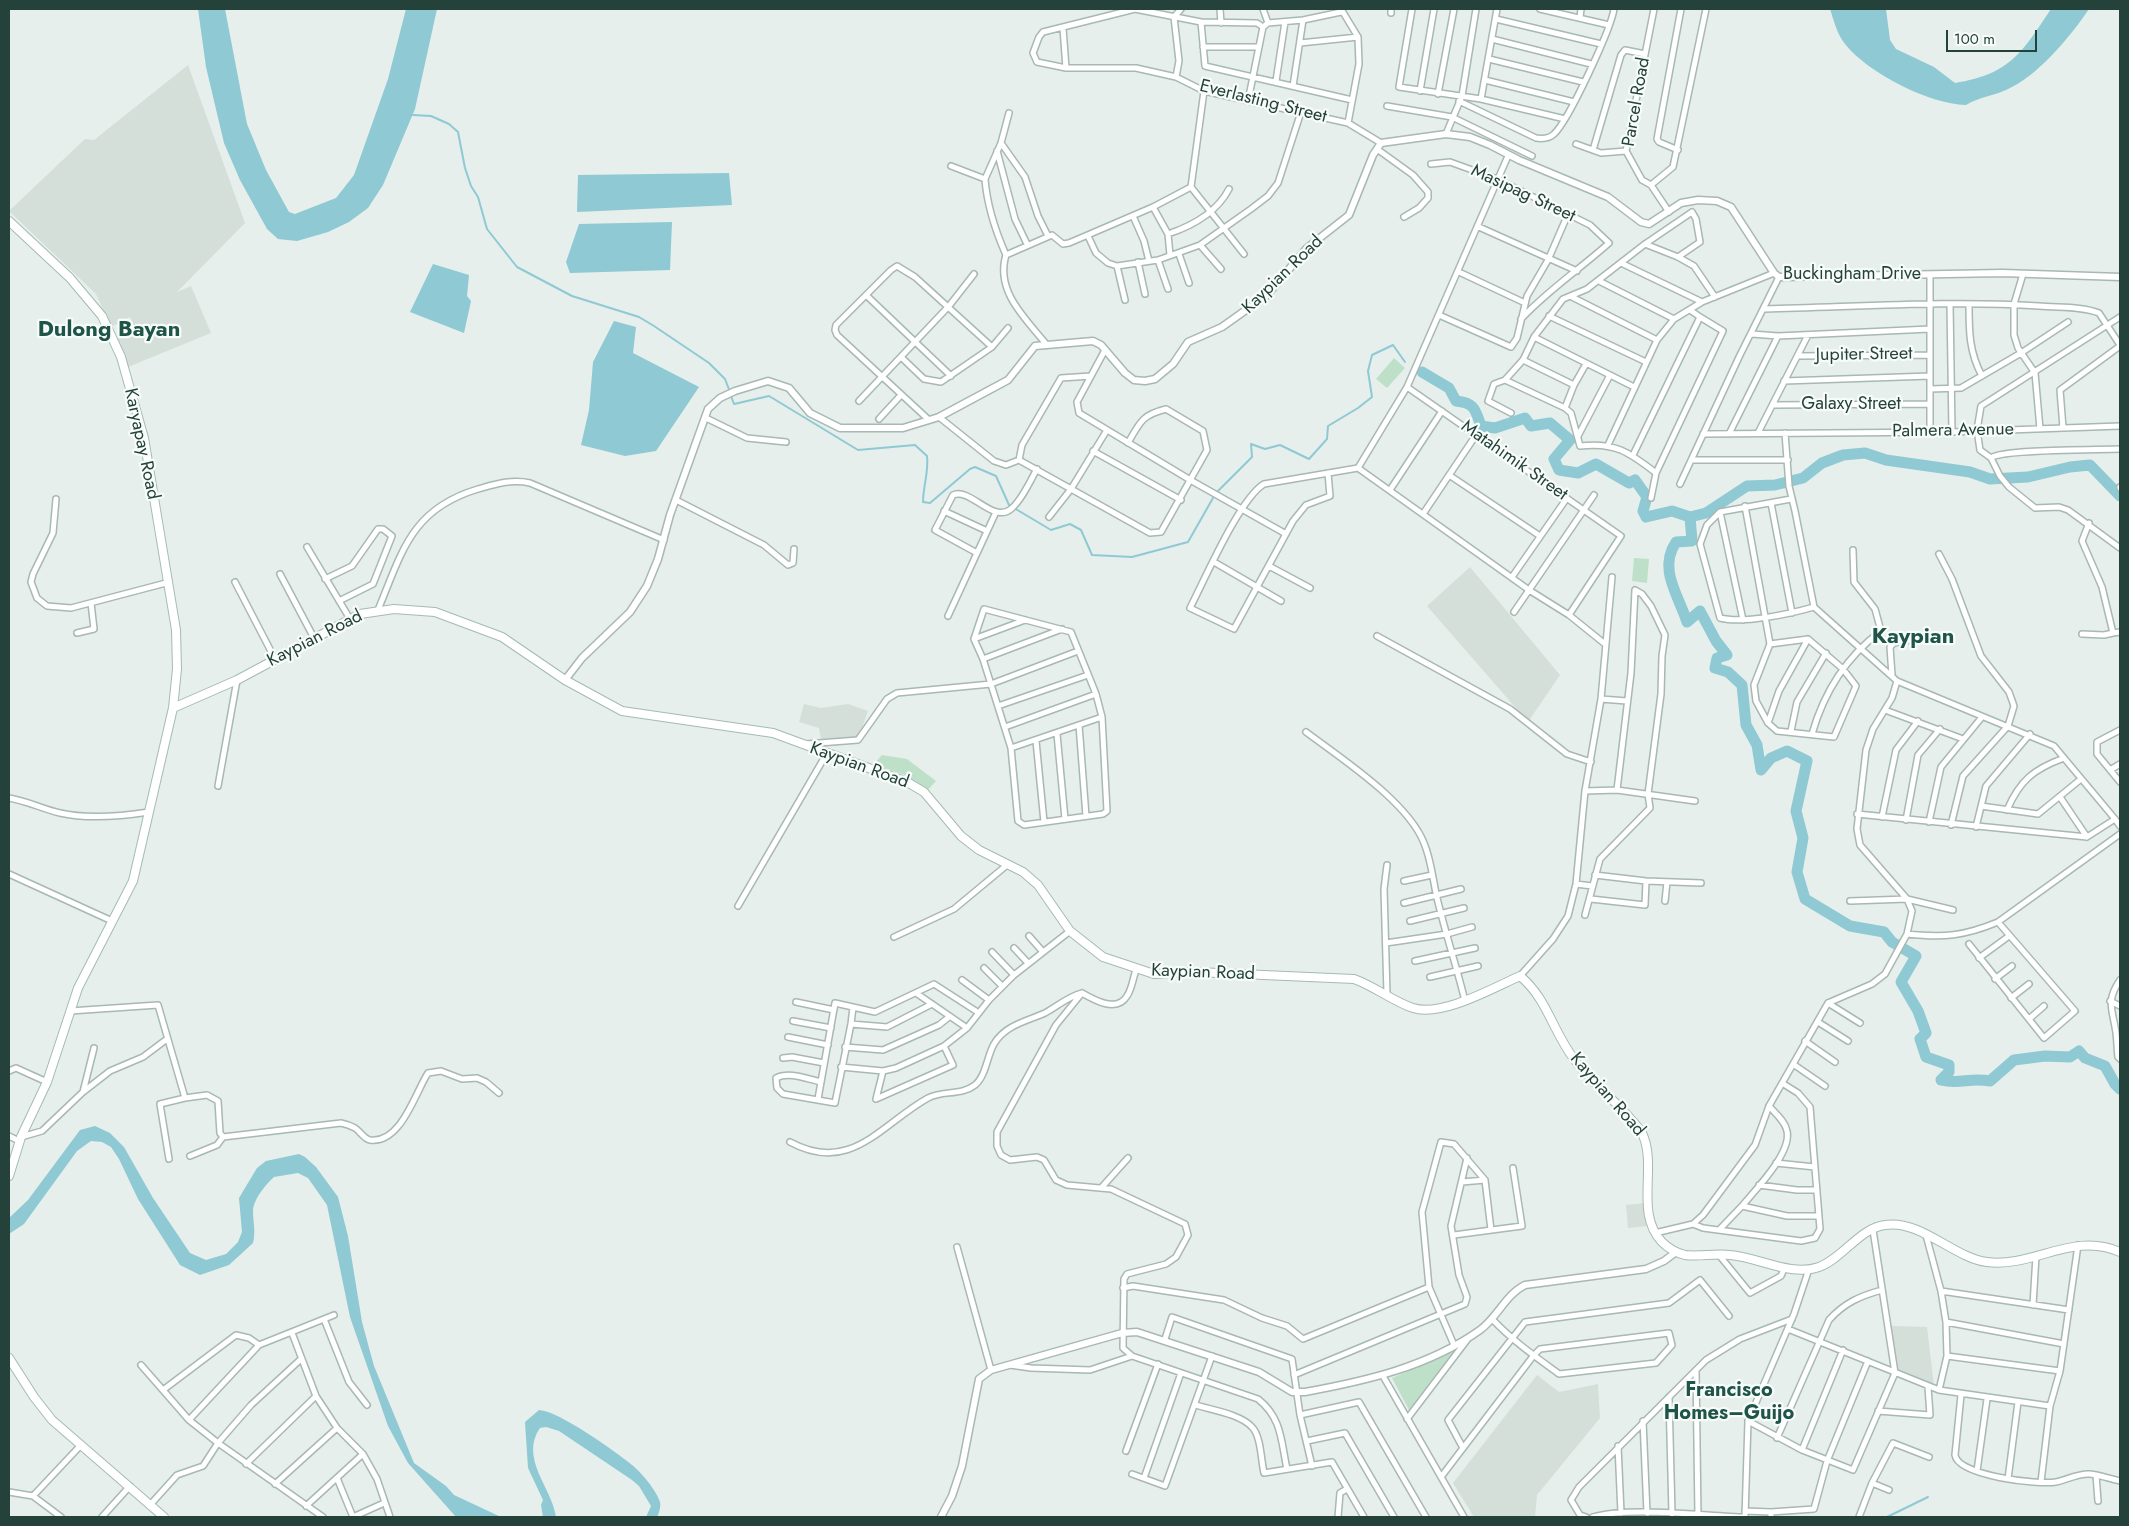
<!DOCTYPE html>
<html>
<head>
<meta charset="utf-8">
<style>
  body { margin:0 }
  #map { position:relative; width:2129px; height:1526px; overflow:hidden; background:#e6efeb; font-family:Jost,sans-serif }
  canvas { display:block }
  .frame { position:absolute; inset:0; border:10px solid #24423a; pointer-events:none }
  .scale { position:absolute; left:1946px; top:30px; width:91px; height:22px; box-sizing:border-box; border:2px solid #24423a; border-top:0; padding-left:6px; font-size:15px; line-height:18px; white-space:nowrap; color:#24423a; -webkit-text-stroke:4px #f7fbf9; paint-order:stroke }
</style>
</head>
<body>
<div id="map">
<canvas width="2129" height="1526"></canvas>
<div class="frame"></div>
<div class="scale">100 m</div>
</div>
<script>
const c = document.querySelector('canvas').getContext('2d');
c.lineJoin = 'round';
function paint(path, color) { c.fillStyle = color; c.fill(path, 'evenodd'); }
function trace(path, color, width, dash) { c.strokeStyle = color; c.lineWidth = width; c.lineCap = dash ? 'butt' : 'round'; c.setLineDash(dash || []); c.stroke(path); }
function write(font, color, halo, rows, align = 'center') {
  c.font = font + ' Jost,sans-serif'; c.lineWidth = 4.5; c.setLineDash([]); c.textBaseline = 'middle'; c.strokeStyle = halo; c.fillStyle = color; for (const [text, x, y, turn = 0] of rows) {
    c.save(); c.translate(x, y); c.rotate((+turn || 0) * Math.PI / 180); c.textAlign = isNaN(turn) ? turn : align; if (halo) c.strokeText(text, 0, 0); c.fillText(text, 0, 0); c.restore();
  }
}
paint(new Path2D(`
  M188 65 245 223 177 292 191 286 211 333 128 367 116 337 134 329 130 317 111 327 96 294 9 211 85 139 94 140Z
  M1470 567 1560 675 1528 722 1427 606Z
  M804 704 821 708 848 704 868 711 859 737 821 739 819 728 799 722Z
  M1645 1203 1648 1226 1628 1228 1626 1205Z
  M1891 1326 1927 1327 1934 1386 1896 1370Z
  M1537 1375 1559 1392 1598 1384 1600 1418 1537 1495 1535 1517H1474L1453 1483Z`), '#d4dfda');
paint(new Path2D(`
  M1394 358 1405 368 1387 388 1376 379Z
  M1634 558 1649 559 1647 583 1632 581Z
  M882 755 907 759 936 781 927 791 907 776 874 764Z
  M1454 1351 1409 1410 1392 1378Z`), '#bfe0c8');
paint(new Path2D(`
  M198 9H225L247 124 266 170 289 212 295 214 336 198 354 175 388 79 406 9H437L415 109 383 185 368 208 349 222 328 232 297 241 278 239 267 229 240 180 224 143 206 67Z
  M1830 9H1886L1890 40 1896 49 1934 67 1955 83C2011 74 2022 52 2051 9H2089C2070 37 2038 76 2006 90 1993 96 1979 97 1966 105 1929 104 1868 73 1845 44 1837 34 1834 21 1830 9Z
  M729 173 732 205 577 212 578 175Z
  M672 222 670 270 570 273 566 262 579 224Z
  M433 264 469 275 467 296 471 301 464 333 410 312Z
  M614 321 636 327 633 353 699 387 656 451 625 456 581 445 589 410 593 362Z
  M95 1126 110 1133 124 1147 153 1198 190 1253 206 1260 226 1254 238 1242 242 1232 239 1198 257 1168 266 1161 299 1154 305 1157 316 1167 338 1197 348 1236 362 1322 374 1366 414 1463 446 1486 454 1495 501 1517H456L408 1463 388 1426 350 1317 327 1205 308 1178 298 1173 274 1177C266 1184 253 1200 253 1211 253 1223 256 1231 253 1243L229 1265 200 1275 180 1265 138 1199 119 1159 111 1147 102 1142 91 1141 77 1151 24 1224 9 1234V1218L28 1200 80 1130Z
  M539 1410C559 1411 615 1451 632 1465 642 1473 656 1490 660 1502 661 1507 659 1513 657 1517H646L651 1506 639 1486 632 1480 559 1431 546 1427 540 1428C519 1458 552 1488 556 1517H543L541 1505 543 1500 528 1468 525 1422Z`), '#8ec9d4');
trace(new Path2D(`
  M413 115 431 116 449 124 458 132 465 168 471 186 478 197 487 229 517 267 572 296 639 317 654 326 709 363 725 379 730 392
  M731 396 734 404 769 396 858 450 915 445 927 456C929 472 923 486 923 502L930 503 970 469 975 467 996 476 1009 505 1051 530 1070 524 1081 530 1092 555 1132 557 1188 542 1213 498
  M1218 491 1252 457 1251 444 1265 449 1280 445 1309 459 1327 439 1328 426 1358 408 1372 397 1368 371 1372 355 1393 345 1405 362
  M1887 1517 1928 1497`), '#8ec9d4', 2);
trace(new Path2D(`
  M1422 372 1449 388 1456 401C1475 403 1475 409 1481 426L1495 428 1525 418 1531 426 1550 423 1570 440 1554 459 1559 470 1578 473 1596 464 1629 483 1635 480 1647 497 1643 511 1646 517 1672 511 1690 517 1706 513 1747 486 1775 485 1803 478 1822 463 1843 455 1865 453 1886 460 1970 472 1990 479 2028 477 2070 467 2090 465 2120 496
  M1690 517 1692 541 1676 542C1658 569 1678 594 1687 622L1700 611 1716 641 1727 655 1717 658 1715 668 1728 672 1742 685 1746 725 1757 745 1761 770 1771 758 1787 751 1807 761 1796 811 1803 838 1797 872 1805 899 1850 926 1884 932 1892 942 1916 956 1901 982 1918 1011 1926 1033 1920 1039 1926 1057 1949 1065V1072L1941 1080C1960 1085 1969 1077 1990 1081L2014 1060 2045 1056 2070 1057 2079 1051 2085 1058 2105 1066 2115 1084 2120 1089`), '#8ec9d4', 11);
const minor = new Path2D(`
  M1220 9 1221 23
  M1263 9 1268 23
  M1341 9 1358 37 1359 64 1348 123
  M1412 9 1399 87 1481 99 1565 119
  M1540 9 1609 25
  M1654 9 1626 151 1642 180 1651 185 1669 212
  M1391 13V9
  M1580 18 1581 9
  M1496 19 1601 44
  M1201 22 1205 66 1352 100
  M1268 23 1303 20 1341 12
  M1263 27 1257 23 1201 22 1135 9 1043 32 1039 37 1033 53 1037 62 1066 68H1136L1176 77 1204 91 1348 123 1381 143
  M1063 28 1066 68
  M1492 39 1591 64
  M1300 43 1358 37
  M1203 47H1259
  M1489 59 1583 82
  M1176 77 1179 61 1174 17 1181 9
  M1485 80 1574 102
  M1276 81 1285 22
  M1293 86 1303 20
  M1420 91 1434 9
  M1438 94 1454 9
  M1481 99 1497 9
  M1248 101 1263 27 1268 23
  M1459 101 1536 138C1543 139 1549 139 1554 134 1569 120 1611 29 1614 9
  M1387 106 1452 117 1532 156
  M1446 134 1462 96 1476 9
  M1001 143 1025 177 1038 216 1048 236
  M1576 144 1601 153 1626 151
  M1377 149 1413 175 1428 192V198L1419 208 1404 217
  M1593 150 1621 55 1625 50 1645 54
  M1678 150 1659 142 1657 139 1681 9
  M997 151 1015 219 1027 244
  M1431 164 1450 162 1497 179 1590 225 1609 243C1580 269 1548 290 1521 319
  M951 166 985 179C987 206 995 230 1006 255L1052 235 1063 244 1069 243 1153 207 1191 187 1204 91
  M985 179 1001 143 1009 113
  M1651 185 1673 167 1706 9
  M1191 187 1244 254
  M1153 207 1168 234 1170 255
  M1133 216 1144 241 1149 261
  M1479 227 1577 271
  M1168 234C1192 226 1217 212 1229 189
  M1088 236 1096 253 1108 263 1117 266 1158 260 1200 245 1251 209 1268 196 1278 183 1301 112
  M1645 244 1678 257 1694 266 1715 297
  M1200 245 1221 269
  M1179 254 1189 283
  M1006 255C995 291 1025 318 1047 345
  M1158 260 1168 289
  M1138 262 1145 294
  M1621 263 1702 302
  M1117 266 1125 300
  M1459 272 1525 303
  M2023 274 2014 304V335L2018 348 2035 373 2040 429
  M1930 275V432
  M1599 281 1674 319
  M866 295 951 376
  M1572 297 1657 340
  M1950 304 1952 432
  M1969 304C1969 331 1969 352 1982 376
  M1765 309C1856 307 1948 300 2039 306 2058 308 2081 306 2099 313L2120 345
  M1439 315 1511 347 1517 338 1527 296 1548 260 1568 214
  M1549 316 1646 362
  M2120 317 1981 406 1977 430 1980 450 1991 458 2000 476 2009 487 2035 508 2059 507 2068 510 2120 548
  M1752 334 1778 336 1930 329
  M1534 337 1634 387
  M1105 350 1077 402 1079 413 1192 481 1286 534
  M1798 356 1929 355
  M901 357 924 379 941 382 992 347 1008 328
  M1523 360 1574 385
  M1505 380 1565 408 1571 413 1580 446C1615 442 1629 452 1656 473L1651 498
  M1784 381 1930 376
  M1407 387 1621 536 1569 615
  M1930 389 1961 388 2021 353 2068 322
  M859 401 949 306 974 274
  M1773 405 1930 404
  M1565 408 1574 385 1586 364
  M1511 413 1488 401 1494 384 1505 380 1523 360 1534 337 1563 299 1587 289 1645 244 1692 212 1696 219 1700 242 1678 257
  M939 417 994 461 1006 465 1019 460 1150 533 1161 532 1207 450 1203 431 1166 409C1142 415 1140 422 1128 443
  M706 418 747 438 786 442
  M879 419 901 395
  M929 420 837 335 835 330 836 325 891 270 897 266 915 277 992 347
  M2063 428 2060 390 2120 346
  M1758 433 1808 335
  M1703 434 1952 432 2120 426
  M1729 434 1778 336
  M1578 436 1610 375
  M1608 445 1657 340 1674 319 1702 302 1774 273
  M1093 451 1181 500
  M1633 455 1700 317 1690 310
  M1991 458C2001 449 2101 450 2120 449
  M1019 460 1022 445 1061 378 1091 376
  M1692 460H1788
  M1358 468 1407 387 1508 156
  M1328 473 1330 496 1306 505 1293 521 1234 629 1190 608C1205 579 1240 498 1264 484L1358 468 1529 590 1569 615 1605 644
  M1656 473 1723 331 1700 317
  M1449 475 1540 536
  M1680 484 1740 355 1779 277
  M2120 487V488
  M1390 490 1442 411
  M56 499 53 533 33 574 31 582 37 598 47 606 71 608 166 583
  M1791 499 1720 512 1707 525 1700 544 1720 618C1744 624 1789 614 1814 607
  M676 500 764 545 788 565 793 563 794 549
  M1771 503 1792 613
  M1745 506 1770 644 1754 685 1756 701 1768 723 1777 731 1834 737 1856 686 1843 669 1808 639 1770 644
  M944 511 987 531
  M1720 512 1743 620
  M1423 514 1476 435
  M1049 517 1071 489 1107 430
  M2089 523 2082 541 2102 587 2113 633 2120 632
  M307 547 350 619
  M977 553 935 530 953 495C970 487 993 524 1011 509 1022 500 1030 481 1037 469
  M1939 554 1952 579 1981 656 2009 692 2014 706 2008 726 1963 776 1951 825
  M1214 562 1281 601
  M1269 566 1310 588
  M280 574 314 638
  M1512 577 1567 498
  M325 579 352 566 378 529H383L392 536 373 584 339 601
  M235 582 275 659
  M378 610C402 552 411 509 478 489 496 484 511 479 530 483L664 540
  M1514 612 1594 495
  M948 616 996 512
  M77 633 94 629 91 603
  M2082 634 2104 635 2113 633
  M1377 636 1510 709 1567 754 1591 762
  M974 639 1025 620
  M983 659 1062 629
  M1892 675 1890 647 1894 643 1915 639
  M1601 699 1627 701
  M998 706 1088 675
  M1885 710 1963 739
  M1768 723 1779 691 1808 639
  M1079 725 1086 816
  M1005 727 1096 694
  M2120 730 2097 742V754L2120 782
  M1791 731 1797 702 1826 653
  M1306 732C1341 758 1408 802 1424 843 1432 862 1433 883 1438 902 1446 935 1457 968 1465 1001
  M1057 734 1065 819
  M1812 734C1824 692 1846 657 1881 631L1875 609 1854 582 1853 550
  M1036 741 1044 822
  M806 744 858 740 887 699 897 693 991 684 1078 651
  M1011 748 1018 821 1024 825 1103 814 1107 811 1102 717 1096 694 1071 632 984 609 974 639 983 659 1011 748 1102 717
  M2110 770 2120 764
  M218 786 237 680
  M1585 791 1617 790 1695 801
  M2060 797 2087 837
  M9 798C27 801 43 809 60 813 86 819 123 816 149 812
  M1981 806 2038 814 2081 779
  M2007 810C2020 780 2034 769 2064 758
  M1857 814 2087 837 2115 819 2054 746 1897 681
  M1882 817 1896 750 1918 721
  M2115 819 2120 826
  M1906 820 1918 755 1940 729
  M1929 822 1941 767 1982 717
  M1976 827 1986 786 2030 734
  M1387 865 1384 889 1387 994
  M9 874 112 921
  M1595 875 1646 881 1701 883
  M1404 881 1432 875
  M1576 884 1592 886
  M1591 899 1645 905 1646 881
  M1665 901 1667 882
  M1850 901 1907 899 1953 910
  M1404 903 1461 889
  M738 906 827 753
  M1585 915 1600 859 1650 808 1648 794 1661 694 1662 656 1665 635 1651 606 1642 594 1635 590 1631 673 1617 790
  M1410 921 1464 908
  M1907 934C1944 938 1964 936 1998 922L2120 834
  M1029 936 1043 952
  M894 937 954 909 1007 865
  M1386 943 1447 934 1472 927
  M1969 944 2044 1038 2075 1011 1998 922
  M1014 948 1028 963
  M992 952 1014 975
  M1979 958 2009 936
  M1415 961 1475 948
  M984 968 1002 986
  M1520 976 1553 939 1568 916 1576 884 1585 791 1601 699 1612 577
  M1430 977 1478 966
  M1995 979 2012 966
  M962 980 989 1000
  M2120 980C2105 1002 2113 1010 2116 1033 2117 1041 2117 1049 2118 1057L2120 1059
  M916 993 967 1028
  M1082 993 1056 1025 997 1132V1146L1001 1155 1010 1160 1037 1157 1044 1160 1056 1180 1067 1185 1111 1189 1185 1224 1188 1235 1176 1257 1166 1264 1127 1274 1124 1279 1123 1348 1132 1356 1258 1399C1282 1418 1281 1441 1287 1469
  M2011 998 2029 984
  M2110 1001 2120 1006
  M796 1002 834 1010
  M1828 1003 1860 1023
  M70 1011 158 1005 185 1098 207 1095 218 1101 220 1133 223 1137 341 1123C346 1124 351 1126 355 1128 361 1132 364 1139 370 1140 401 1144 415 1093 428 1073L441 1071 462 1079 477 1078 486 1082 499 1093
  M2029 1019 2044 1006
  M793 1021 831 1028
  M1818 1022 1848 1041
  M851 1024 887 1027 932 1004
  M788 1037 828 1045
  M1805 1041 1835 1062
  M845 1047 883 1050 939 1025 949 1017
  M783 1058 792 1057 824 1063
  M1793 1064 1825 1086
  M841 1067 883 1071 896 1068 944 1046 967 1028 989 1000 1014 975 1070 931
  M9 1071 16 1068 47 1082
  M883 1071 876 1099 953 1065 944 1046
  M821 1082C807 1079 789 1071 776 1078L777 1088 783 1094 835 1103 851 1024 853 1007
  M83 1092 94 1048
  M818 1099 835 1003 875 1012 934 984 979 1013
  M1769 1106C1776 1114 1785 1121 1787 1131 1792 1153 1755 1190 1742 1206L1787 1216H1819
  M9 1136 19 1141
  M21 1137 42 1131 83 1092 110 1071 143 1057 167 1039
  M790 1142C851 1175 881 1124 928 1098 942 1090 961 1096 975 1085 986 1076 987 1056 994 1044 1005 1025 1027 1021 1045 1013 1058 1006 1067 997 1082 993 1094 1000 1117 1013 1127 996 1132 989 1133 978 1136 970
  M190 1156 217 1145 223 1137
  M169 1159 160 1104 185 1098
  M1776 1163 1815 1167
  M1462 1182 1485 1180
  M1759 1185 1797 1190H1817
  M1102 1187 1128 1158
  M1693 1224 1703 1228 1801 1241 1815 1238 1820 1229 1810 1107 1798 1093 1782 1083
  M1719 1230 1742 1206
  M1655 1233 1693 1224 1703 1215 1755 1145 1769 1106 1828 1003 1872 984 1885 974 1907 934 1912 911 1907 899 1860 845 1857 829 1866 750 1873 729 1892 698 1897 681 1814 607 1795 511 1789 486 1785 433
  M1454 1235 1522 1226 1513 1168
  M1926 1235 1941 1291
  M957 1247 991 1370
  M1719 1255 1750 1293 1781 1276 1785 1267
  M1429 1287 1422 1212 1441 1142 1454 1144 1485 1180 1491 1230
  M1123 1288 1133 1286 1224 1300 1262 1318 1287 1326 1303 1339 1429 1287 1454 1345
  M2033 1305 2036 1256
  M324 1319 349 1382 367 1405
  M1946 1322 2064 1344
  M1788 1329 1939 1390 2050 1406
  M292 1333 316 1396 337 1428 363 1454 377 1479 390 1517
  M1165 1339 1172 1317 1292 1359 1300 1415 1312 1466
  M1947 1356 2060 1371
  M141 1365 189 1420 218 1443 323 1517
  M1010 1365 1031 1368 1090 1370 1132 1356
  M1696 1371 1698 1516
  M1294 1375 1465 1304 1467 1297 1459 1275 1451 1226 1467 1158
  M1383 1376 1464 1517
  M163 1390 236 1335 249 1338 259 1345
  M1939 1390 1947 1356 1946 1322 1941 1291 2069 1310
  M1961 1395 1955 1455C1958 1476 2038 1485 2056 1482 2067 1480 2078 1473 2090 1474 2100 1475 2110 1479 2120 1481
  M1669 1397 1672 1514
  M1196 1405C1212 1410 1240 1414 1252 1427 1261 1436 1261 1460 1264 1473L1332 1462 1364 1517
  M1878 1411 1930 1415 1928 1387
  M1300 1415 1359 1402 1426 1517
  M1407 1419 1467 1340
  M189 1420 259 1345 334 1315
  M1643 1421 1647 1513
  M1748 1421 1802 1450 1853 1470 1895 1373 1873 1230
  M1777 1438 1829 1320C1844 1303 1860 1296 1882 1290
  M1307 1441 1345 1433 1394 1517
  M1618 1446 1621 1513
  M1463 1448 1448 1420 1525 1322 1669 1303 1700 1280 1729 1316
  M1802 1450 1843 1350
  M1126 1451 1158 1364
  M246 1464 316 1396
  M1977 1471 1987 1399
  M1132 1474 1165 1486 1212 1356
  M2096 1475 2098 1501
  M1441 1477 1534 1355 1540 1349 1669 1333 1672 1345 1656 1363 1559 1374C1536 1357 1513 1341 1493 1320
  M337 1478 353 1517
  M1144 1478 1181 1373
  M2008 1479 2018 1402
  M2041 1482 2050 1406 2060 1371 2078 1245
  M1872 1483 1889 1490
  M275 1484 337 1428
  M9 1492 33 1496 61 1517
  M33 1496 81 1445
  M150 1505 177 1475 203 1466 218 1443 251 1405 301 1359
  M306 1506 363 1454
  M1745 1511 1771 1512V1517
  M1771 1512 1814 1509 1827 1461 1868 1361
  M102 1517 130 1486
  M353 1517 384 1503
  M1338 1517 1340 1493 1347 1489
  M1586 1517 1580 1515 1571 1500 1579 1487 1706 1360 1740 1339 1792 1319
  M1593 1517C1629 1506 1705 1516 1745 1517
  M1745 1517 1748 1421 1794 1314 1809 1269
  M1859 1517 1872 1483 1893 1443 1929 1457`);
const tertiary = new Path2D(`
  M565 680 582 658 630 612 647 586 658 559 670 515 708 409 720 398 735 391 768 381 789 388 810 413 840 428H903L939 417 1008 380 1035 346 1093 341 1101 345 1125 373 1134 380 1145 381 1155 379 1173 364 1188 342 1222 327 1267 295 1307 248 1349 215 1373 155 1381 143 1446 134 1470 137 1490 145 1519 160 1608 197 1641 222 1649 224 1681 203 1698 200 1717 201 1731 207 1774 273 1779 277 2003 273 2120 277
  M941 1517 952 1496 962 1466 979 1379 991 1370 1122 1333 1137 1332 1259 1372 1292 1392H1305C1365 1381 1428 1367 1480 1330 1498 1317 1505 1295 1525 1285L1646 1269 1664 1261 1676 1252`);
const secondary = new Path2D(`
  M9 221 70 278 102 316 121 357 144 438 176 630 177 669 173 708 133 881 78 988 47 1082 21 1137 9 1176
  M173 708 237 680 360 614 394 609 435 612 502 637 565 680 622 711 773 733 907 782 924 792 961 836 979 850 1023 872 1038 885 1070 931 1103 957 1154 974 1196 972 1354 979C1374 986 1394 1002 1413 1008 1442 1017 1493 988 1520 976 1547 998 1553 1032 1574 1059 1594 1086 1623 1106 1642 1133 1658 1166 1634 1213 1662 1242 1668 1248 1677 1253 1685 1255 1699 1257 1715 1253 1730 1255 1758 1257 1791 1277 1819 1267 1843 1258 1860 1228 1885 1225 1920 1219 1954 1258 1987 1262 2033 1268 2073 1231 2120 1252
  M9 1358 34 1397 52 1420 164 1517`);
trace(minor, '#a8b8b2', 8);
trace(tertiary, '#a8b8b2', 9);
trace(secondary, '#a4bbb3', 10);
trace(minor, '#fff', 5);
trace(tertiary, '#fff', 6);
trace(secondary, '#fff', 8);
write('18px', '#24423a', '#f7fbf9', [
  ["Everlasting Street",1263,102,14],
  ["Parcel Road",1637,102,-80],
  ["Masipag Street",1523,194,25],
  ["Kaypian Road",1283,275,-44],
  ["Buckingham Drive",1852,275],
  ["Jupiter Street",1864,355,-1],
  ["Galaxy Street",1851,405],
  ["Palmera Avenue",1953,431,-1],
  ["Karyapay Road",141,444,78],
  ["Matahimik Street",1514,461,35],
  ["Kaypian Road",315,639,-27],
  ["Kaypian Road",859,766,20],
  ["Kaypian Road",1203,973,2],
  ["Kaypian Road",1607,1095,49]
]);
write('bold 20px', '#1f5548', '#f7fbf9', [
  ["Francisco",1729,1391],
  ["Homes–Guijo",1729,1414]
]);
write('bold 22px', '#1f5548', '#f7fbf9', [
  ["Dulong Bayan",109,331],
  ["Kaypian",1913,638]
]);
</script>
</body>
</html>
